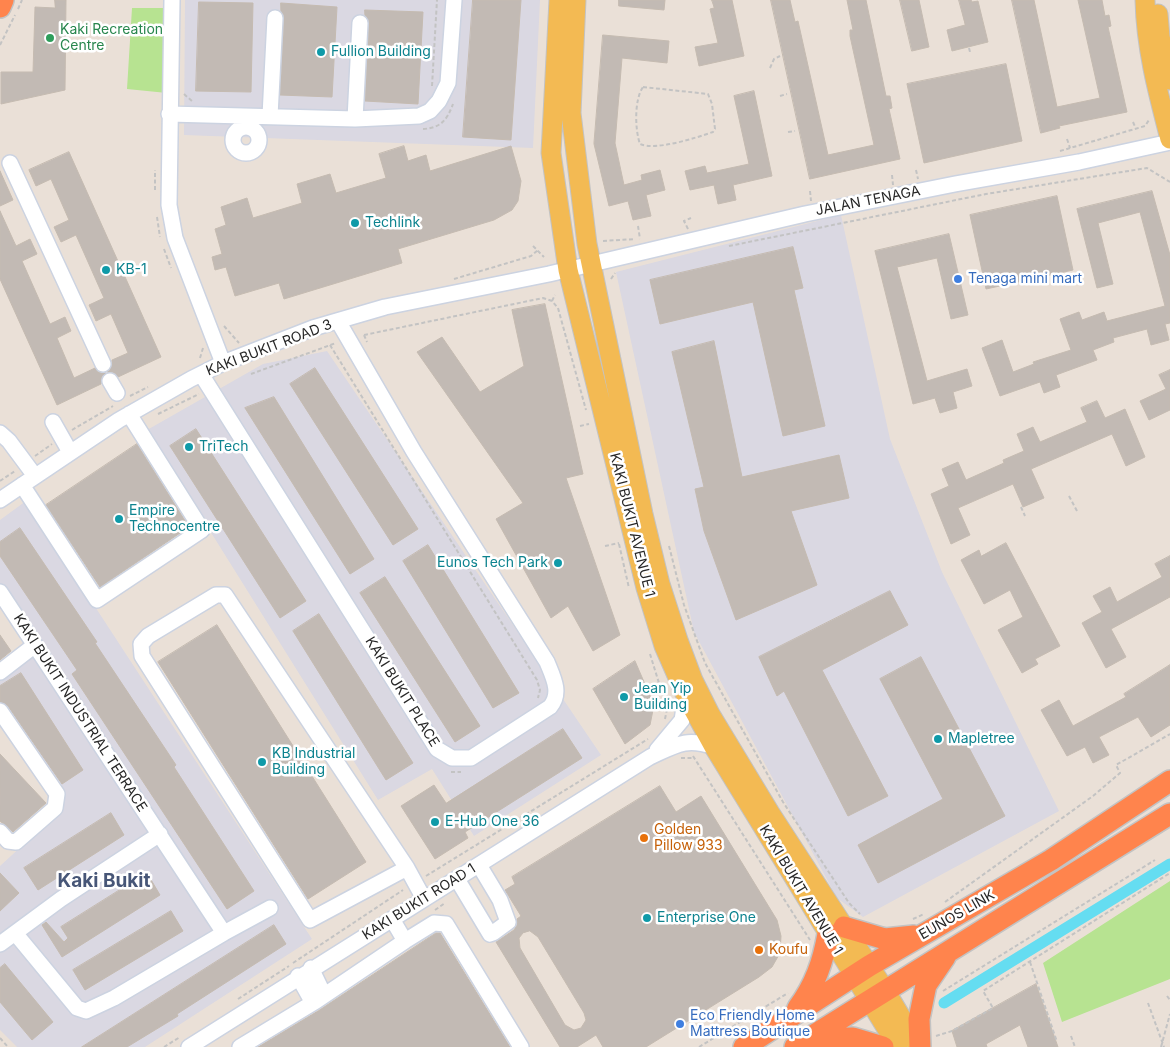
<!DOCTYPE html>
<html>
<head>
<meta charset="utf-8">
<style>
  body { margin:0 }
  canvas { display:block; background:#eae0d7 }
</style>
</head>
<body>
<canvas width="1170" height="1047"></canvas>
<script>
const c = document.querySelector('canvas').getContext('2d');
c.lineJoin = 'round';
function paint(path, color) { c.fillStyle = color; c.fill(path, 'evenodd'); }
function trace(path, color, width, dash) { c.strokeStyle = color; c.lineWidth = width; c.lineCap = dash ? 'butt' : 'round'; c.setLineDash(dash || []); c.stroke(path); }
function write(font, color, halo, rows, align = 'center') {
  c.font = font + ' Inter,sans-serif'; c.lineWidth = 5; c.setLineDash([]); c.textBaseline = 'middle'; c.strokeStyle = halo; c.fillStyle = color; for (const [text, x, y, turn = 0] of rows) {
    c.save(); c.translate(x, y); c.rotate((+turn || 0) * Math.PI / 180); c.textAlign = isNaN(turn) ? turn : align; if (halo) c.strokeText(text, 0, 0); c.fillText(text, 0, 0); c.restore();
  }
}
paint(new Path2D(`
  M185 0H540L533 148 184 135Z
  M841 215 890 439 942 572 1059 811 863 917 837 898 694 632 616 272Z
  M327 351 601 755 474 836 432 769 378 800 147 430 263 364Z
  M26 501 312 939 145 1047H17L0 1030V866L60 811 0 716V675L31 649 0 601V520Z`), '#dad8e2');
paint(new Path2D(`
  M132 8H169L167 93 127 89Z
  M1170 881V979L1062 1022 1043 963Z`), '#b7e391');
trace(new Path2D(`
  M944 1003 1170 864`), '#65ddf1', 11);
const building = new Path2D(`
  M55 0H66L65 90 1 104V72H33L35 7 55 8Z
  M473 0H521L511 140 463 137Z
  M619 0H665L664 10 619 6Z
  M712 0H732L744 56 699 66 695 47 718 43 710 9 714 8Z
  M771 0H790L795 22 798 21 828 155 874 145 850 36V30H853L847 0H866L886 96H890L892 108 889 109 900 159 810 179Z
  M900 0H919L929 47 912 51Z
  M959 0H971L972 2 978 1 988 42 952 51 947 30 965 25Z
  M1012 0H1034L1057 107 1100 98 1078 0H1102L1105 16 1109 15 1111 26 1108 27 1127 112 1059 126 1060 128 1041 133Z
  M199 2 253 3 251 92 196 91Z
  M281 3 337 7 332 97 280 95 284 18 281 11Z
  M365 10 423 12 418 104 365 101 369 23 365 15Z
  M603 35 669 41 667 63 622 58 615 143 624 185 642 180 641 175 660 170 665 190 646 195 651 216 633 220 628 201 609 206 594 144Z
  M1006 64 1022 141 924 163 907 84Z
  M754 91 772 176 733 185 736 200 718 204 714 185 690 190 685 171 705 166 707 173 749 164 734 96Z
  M404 146 408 161 426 155 430 171 511 146 521 181 518 201 512 210 494 220 398 249 402 263 284 299 279 283 235 296 226 267 215 270 212 257 222 254 215 229 226 225 221 207 247 198 253 218 302 203 297 184 330 174 336 193 386 178 379 154Z
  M69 152 161 357 118 377 114 373 107 372 112 365V360L128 353 111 314 96 321 89 305 104 298 76 235 61 242 54 227 69 220 51 179 36 186 29 170Z
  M0 171 13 200 0 206Z
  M1152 191 1170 255V323L1165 324 1169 340 1151 345 1147 329 1113 338 1114 342 1093 350 1097 360 1056 375 1060 387 1044 393 1040 382 1000 396 982 348 1002 340 1013 372 1034 364 1033 362 1071 350 1060 319 1079 312 1082 320 1104 312 1107 321 1165 306 1140 212 1098 223 1113 284 1097 288 1077 209Z
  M1057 196 1073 270 986 289 970 215Z
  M0 211 16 246 30 239 37 254 22 261 50 324 65 317 71 331 57 338 74 378 95 368 98 372 106 373 102 377 101 384 57 405 0 279Z
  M949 234 968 315 951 319 937 258 897 267 927 381 967 369 972 386 953 392 957 408 940 413 935 398 913 404 875 251Z
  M793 247 803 288 794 290 825 426 783 436 753 302 660 324 650 280Z
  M545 304 583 474 566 478 620 635 593 651 568 606 551 618 496 519 523 503 417 352 442 337 480 392 524 366 512 310Z
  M714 341 742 477 839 455 849 498 791 511 817 585 736 620 704 531 695 489 704 487 672 352Z
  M315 368 418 529 393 545 290 384Z
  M1170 370V410L1149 420 1140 401 1166 389 1159 375Z
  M274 397 374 559 350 574 245 408Z
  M1097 401 1105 418 1125 409 1145 457 1126 466 1112 434 1031 469 1044 498 1023 507 1013 484 958 508 970 535 951 544 931 494 949 486 942 469 958 462 966 480 1004 463 1003 460 1024 451 1017 434 1033 427 1040 442 1087 422 1081 408Z
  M196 429 306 601 280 618 170 446Z
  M137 444 189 527 100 587 46 505Z
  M20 528 97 642 95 643 176 765 174 767 254 891 227 909 72 674 77 670 0 556V542Z
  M1006 543 1060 646 1035 659 1038 664 1022 673 998 630 1023 617 1010 590 984 604 961 560 979 550 981 556Z
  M428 545 519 693 493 708 403 561Z
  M1170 556V597L1111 629 1126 657 1106 668 1082 623 1102 612 1093 596 1110 587 1117 602 1162 577 1155 564Z
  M385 577 480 726 455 742 360 593Z
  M890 591 908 625 822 670 888 796 848 816 784 691 777 696 759 657Z
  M319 614 413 763 386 780 293 631Z
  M217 625 366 862 308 899 158 662Z
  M0 635 11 651 0 660Z
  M921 657 1005 816 878 883 858 845 943 799 880 679Z
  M635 661 654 705 650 725 625 744 593 689Z
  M1170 665V725L1151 737 1138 717 1099 737 1109 755 1093 763 1085 747 1067 756 1041 710 1059 700 1073 726 1126 697 1124 694Z
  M21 673 83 770 62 784 8 706 0 702V686Z
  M563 729 582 758 465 832 468 838 435 859 401 806 434 785 446 803Z
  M0 754 46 803 13 832 0 821Z
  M660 786 676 812 701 796 777 920 781 936 780 953 772 967 759 977 646 1047H603L596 1035 577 1047H560L496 942 514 930 517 925V919L521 916 505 890 515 884 512 877ZM530 931 538 937 584 1013 586 1020 581 1028 574 1030 565 1025 520 948 519 938 523 933Z
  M111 813 124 835 38 890 24 868Z
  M0 873 19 893 0 911Z
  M147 873 160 895 62 957 42 925 46 922 64 942 68 938 61 927Z
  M171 911 183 931 85 990 73 970Z
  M274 925 286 944 177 1014 178 1016 127 1047H82Z
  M436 933H440L510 1047H258L318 1011Z
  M5 964 53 1022 32 1040 0 1002V968Z
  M1036 984 1058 1047H1028L1020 1025 986 1044 987 1047H957L952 1031Z`);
paint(building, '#c2bab4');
trace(building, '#c5bbb1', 1);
const minor = new Path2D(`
  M172 0 169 205 175 238 223 363
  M169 114 355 119 419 116 430 111 439 101 448 83 454 0
  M270 116 275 18
  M355 119 360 23
  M233 140a13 13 0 1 1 26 0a13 13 0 1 1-26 0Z
  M10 163 103 364
  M201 374 437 749 452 758H471L550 707C562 693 553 677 547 662L414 452 338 321
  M110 381 117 393
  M53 422 70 452
  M0 433 9 441 35 476
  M22 485 97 600 202 530 129 414
  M0 500 119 420 191 379 223 363 313 328 385 307 549 274 805 214 955 184 1079 162 1170 142
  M0 592 224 933
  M0 672 35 645
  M0 711 57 794 55 808 16 842 8 841 0 832
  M657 750 682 720 686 696
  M407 868 310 920 142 656 141 644 148 636 216 595H225L407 868 424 899
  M457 879 490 934 493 933 508 922 500 900 479 865
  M392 919 405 941 434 923 446 924 521 1047
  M15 933 77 1008 86 1011 114 998 224 933 270 908
  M0 944 61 899 160 834
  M311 968 324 995
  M298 976 313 1003
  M189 1047 650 757C676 745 686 737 714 747
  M240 1047 316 1001 405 941`);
const major = new Path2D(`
  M559 0 551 153 568 270 646 588 664 646 686 696 714 747 898 1047
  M576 0 571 113 587 244 643 514 660 584 678 640 693 680 710 714 770 813 885 990 919 1047
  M1145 0C1146 48 1158 93 1170 139
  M1158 14 1160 37 1170 80`);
const highway = new Path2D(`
  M0 7 3 0
  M844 927 885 939 914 936
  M798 1008C815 985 823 962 828 934
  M808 1039 853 1038 883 1047
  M744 1047 869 966 1051 860 1170 781
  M795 1047 1170 814
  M920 1047 919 1019 926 985 945 957`);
trace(minor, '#ccd3e1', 18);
trace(major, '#c3c3c3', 21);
trace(highway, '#c3c3c3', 24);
trace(new Path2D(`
  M18 9 22 0
  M0 45 15 15
  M969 48 970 52
  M770 68 774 59 780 56
  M432 86 437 0
  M643 87 708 94 712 104 715 129 713 132C695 138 656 151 640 144 635 130 634 100 643 87Z
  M184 94 192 101
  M780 96 787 94
  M1133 122 1136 129
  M423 129C441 128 447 120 453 104
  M788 132 795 131
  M1067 139 1070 148
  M1060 151 1145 126 1149 120
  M916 170 918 179
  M892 175 893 185
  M155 190V170
  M810 191 811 201
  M157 217 160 237
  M638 226 640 239
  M688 229 684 221 691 218
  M603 241 635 239
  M533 246 544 257
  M729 246 986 194 1147 168 1170 182
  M164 249 171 268
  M454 279 531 256 538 250
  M611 279 615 273
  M552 301 555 295
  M224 326 239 343
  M364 335 367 342
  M364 335 543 298 552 301 558 308 586 410
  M330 345 537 680 540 690 538 698
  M200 358 203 348
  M251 374 336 343
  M130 396 148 387
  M158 414 199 394
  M580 426 589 424
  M72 430 113 406
  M35 456 52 444
  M0 481 15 471
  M1069 496 1077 511
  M1021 507 1025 516
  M619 544 629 588
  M605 546 619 543
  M669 546 684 605 705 663 783 802 849 903 860 914
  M650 654 667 709 670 710
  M665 719 667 709
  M693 756 810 940
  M681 758H693
  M451 772H461
  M426 876 648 739
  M945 902 1093 796 1120 773 1116 765 1170 734
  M435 910 445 903
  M913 919 924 914
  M1030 962 1057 1042
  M293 963 403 890
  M943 991 1155 860
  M1167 996 1170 1000
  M238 999 289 966
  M1148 1003 1164 1047
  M936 1036 952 1031 993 1008 983 991 1170 873
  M1071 1036 1075 1047
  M0 1038 8 1047
  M164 1047 180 1037
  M699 1047 788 993
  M1161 1047 1170 1014`), '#c3c3c3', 2, [4, 2.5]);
trace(minor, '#fff', 15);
trace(major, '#f3ba53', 19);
trace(highway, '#ff844d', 21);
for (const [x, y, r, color] of [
  [50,38,5,"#2e9e5b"],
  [321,52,5,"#0f9aa8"],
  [355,223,5,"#0f9aa8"],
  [106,270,5,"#0f9aa8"],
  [958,279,5,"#3f7fe0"],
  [189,447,5,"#0f9aa8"],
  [119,519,5,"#0f9aa8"],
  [558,563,5,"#0f9aa8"],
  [624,697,5,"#0f9aa8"],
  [938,739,5,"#0f9aa8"],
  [262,762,5,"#0f9aa8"],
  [435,822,5,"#0f9aa8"],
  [644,838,5,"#e8710a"],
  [647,918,5,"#0f9aa8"],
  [759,950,5,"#e8710a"],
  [680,1024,5,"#3f7fe0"]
]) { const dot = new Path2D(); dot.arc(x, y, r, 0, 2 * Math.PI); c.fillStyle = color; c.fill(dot); trace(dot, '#fff', 2); }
write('14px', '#27864d', '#fff', [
  ["Kaki Recreation",60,30],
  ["Centre",60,46]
], 'left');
write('14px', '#0d838f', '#fff', [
  ["Fullion Building",331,52],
  ["Techlink",365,223],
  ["KB-1",116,270],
  ["TriTech",199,447],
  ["Empire",129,511],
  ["Technocentre",129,527],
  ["Eunos Tech Park",548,563,"right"],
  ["Jean Yip",634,689],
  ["Building",634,705],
  ["Mapletree",948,739],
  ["KB Industrial",272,754],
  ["Building",272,770],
  ["E-Hub One 36",445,822],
  ["Enterprise One",657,918]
], 'left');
write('14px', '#272727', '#fff', [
  ["JALAN TENAGA",868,201,-11],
  ["KAKI BUKIT ROAD 3",269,348,-21],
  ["KAKI BUKIT AVENUE 1",632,525,76],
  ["KAKI BUKIT PLACE",402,692,58],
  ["KAKI BUKIT INDUSTRIAL TERRACE",80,713,57],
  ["KAKI BUKIT AVENUE 1",801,890,59],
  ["KAKI BUKIT ROAD 1",419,902,-32],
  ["EUNOS LINK",957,915,-30]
]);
write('14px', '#366cbe', '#fff', [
  ["Tenaga mini mart",968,279],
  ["Eco Friendly Home",690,1016],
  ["Mattress Boutique",690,1032]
], 'left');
write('14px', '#c56008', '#fff', [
  ["Golden",654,830],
  ["Pillow 933",654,846],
  ["Koufu",769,950]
], 'left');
write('bold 19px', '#475677', '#fff', [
  ["Kaki Bukit",104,881]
]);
</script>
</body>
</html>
